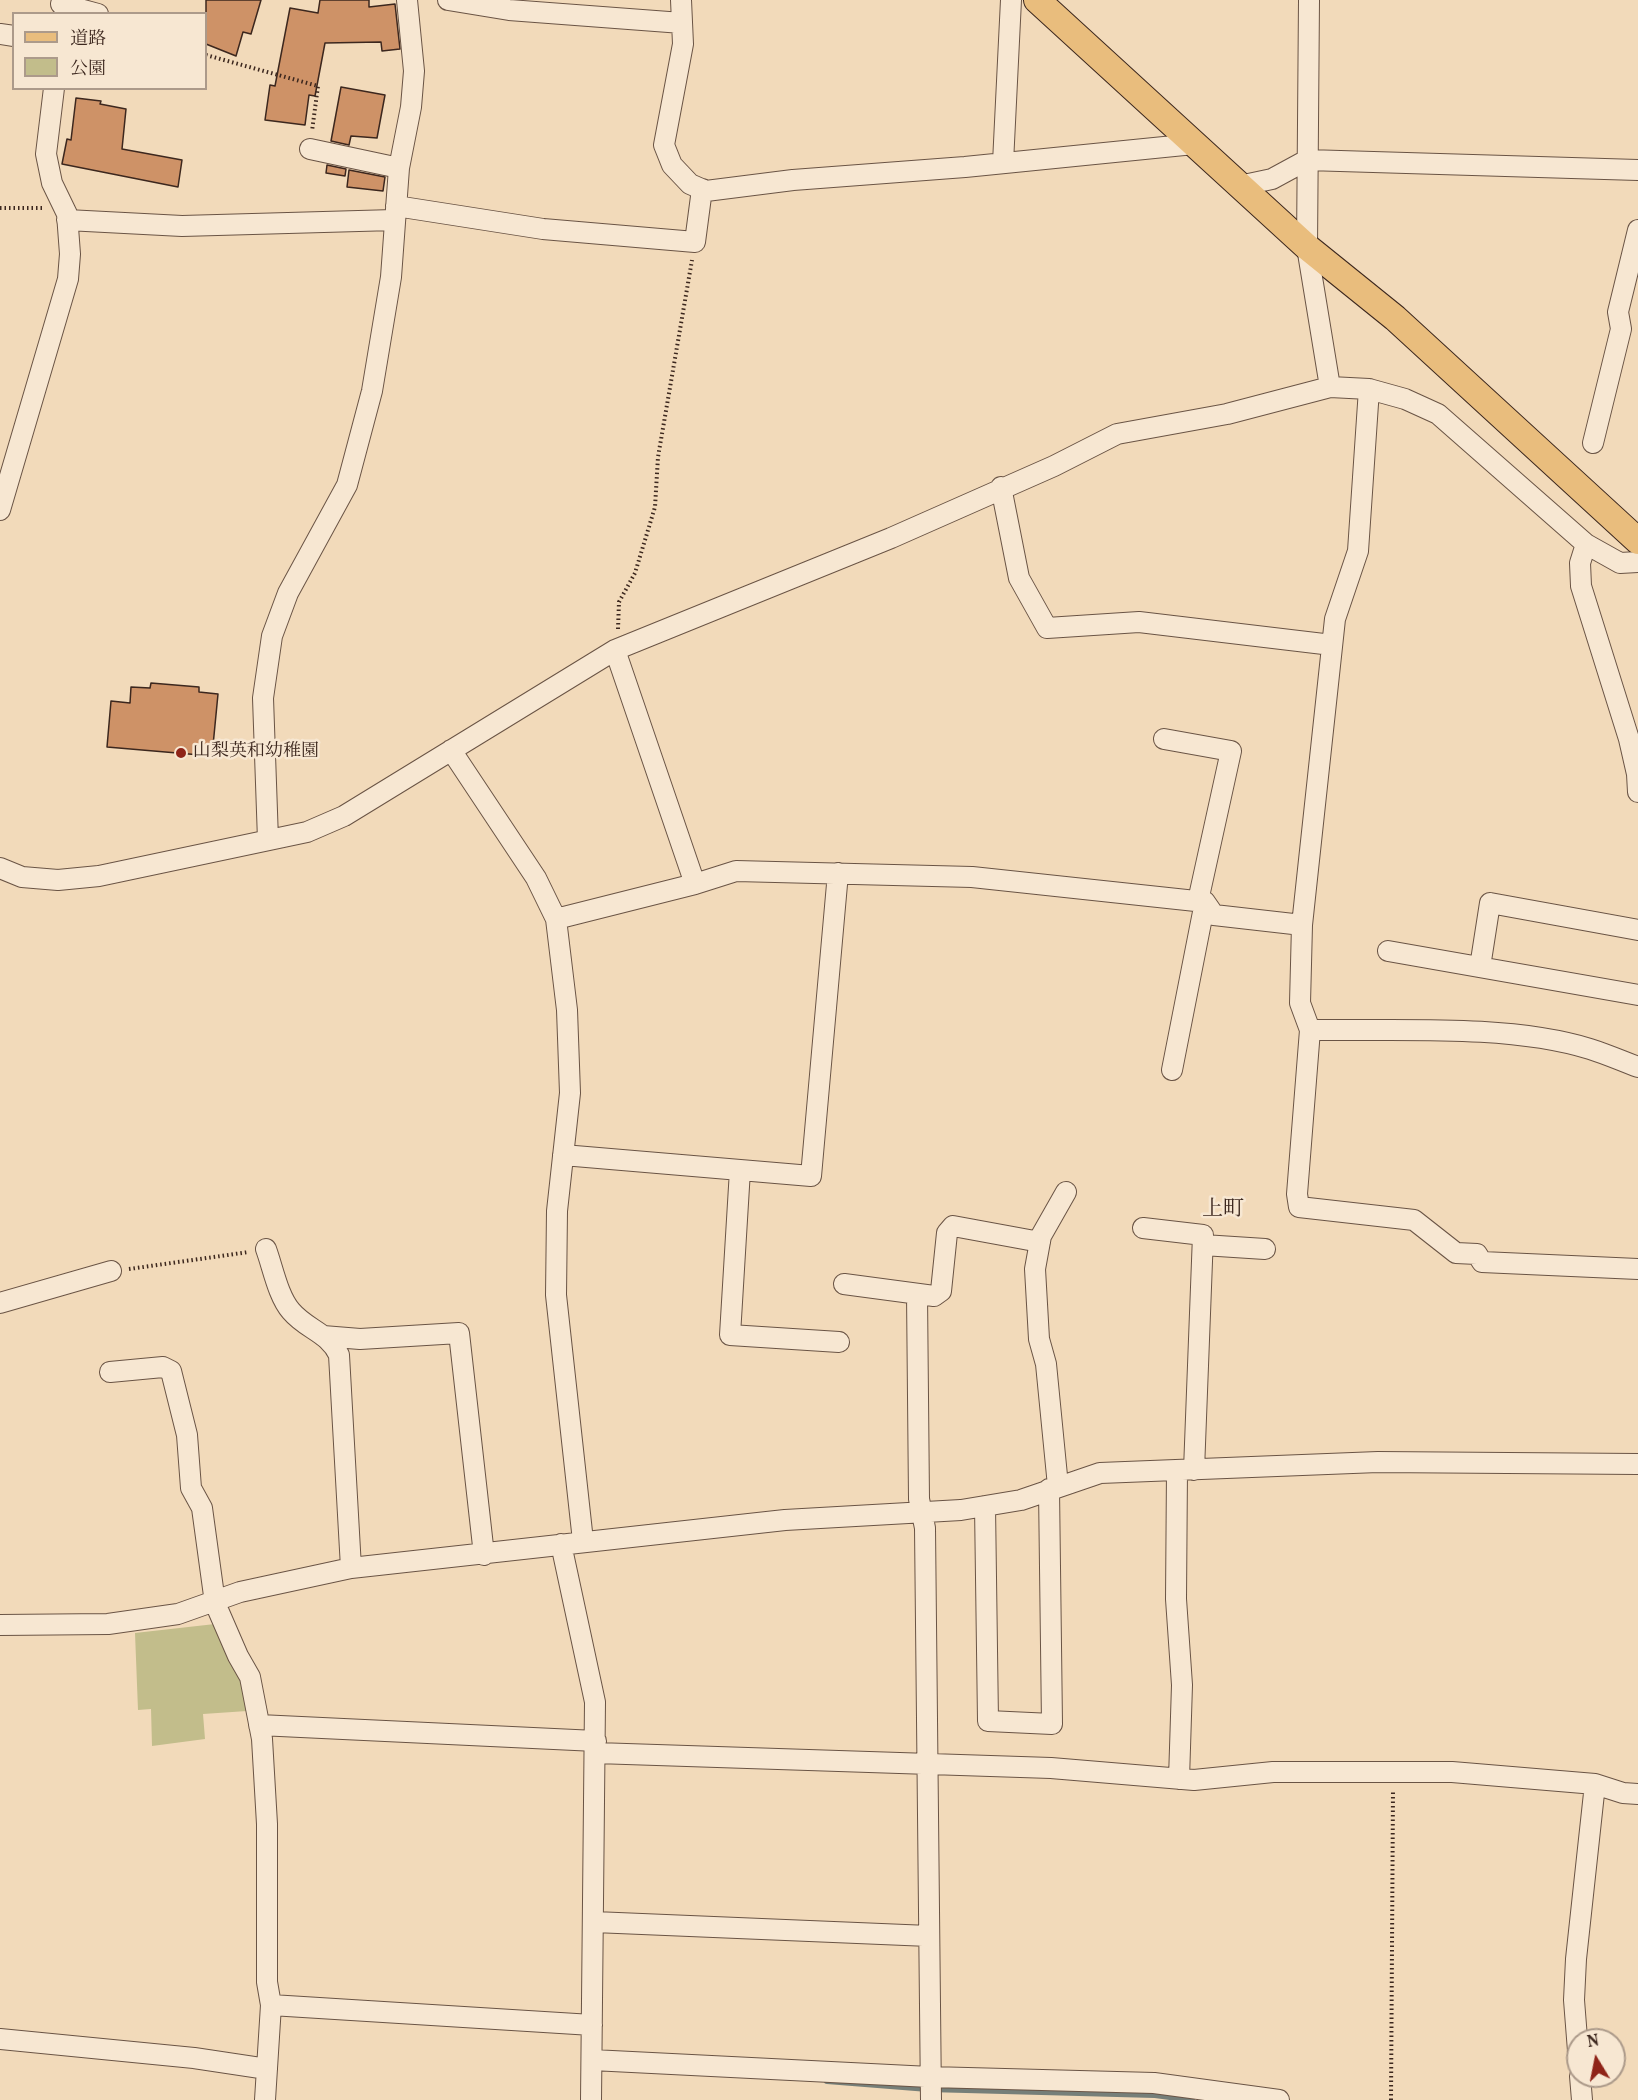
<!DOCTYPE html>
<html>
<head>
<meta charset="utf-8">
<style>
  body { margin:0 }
  #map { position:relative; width:1638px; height:2100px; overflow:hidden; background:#f2daba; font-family:Vollkorn,"Noto Serif JP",serif }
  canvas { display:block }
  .legend { position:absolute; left:12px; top:12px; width:195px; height:78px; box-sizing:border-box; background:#f7e7d2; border:2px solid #ac9a8a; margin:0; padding:8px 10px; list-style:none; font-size:18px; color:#3c271e }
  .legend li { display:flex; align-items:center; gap:12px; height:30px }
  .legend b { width:30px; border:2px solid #ac9a8a }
  .north { position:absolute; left:1566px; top:2028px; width:60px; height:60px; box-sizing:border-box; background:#f7e7d2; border:2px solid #ac9a8a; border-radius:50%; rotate:350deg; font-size:16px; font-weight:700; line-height:24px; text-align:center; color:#3c271e }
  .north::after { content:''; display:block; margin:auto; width:21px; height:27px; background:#8f2418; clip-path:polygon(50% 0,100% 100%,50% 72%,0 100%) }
</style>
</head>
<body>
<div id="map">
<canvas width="1638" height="2100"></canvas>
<ul class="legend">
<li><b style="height:8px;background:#e9bd7d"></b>道路</li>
<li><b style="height:16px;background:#c2bd8b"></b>公園</li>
</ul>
<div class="north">N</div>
</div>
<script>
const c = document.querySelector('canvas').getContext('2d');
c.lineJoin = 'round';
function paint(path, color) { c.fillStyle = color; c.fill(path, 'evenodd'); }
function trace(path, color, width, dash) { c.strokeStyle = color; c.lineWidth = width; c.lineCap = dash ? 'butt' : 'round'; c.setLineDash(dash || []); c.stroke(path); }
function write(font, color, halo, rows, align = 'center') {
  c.font = font + ' Vollkorn,"Noto Serif JP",serif'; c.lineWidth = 5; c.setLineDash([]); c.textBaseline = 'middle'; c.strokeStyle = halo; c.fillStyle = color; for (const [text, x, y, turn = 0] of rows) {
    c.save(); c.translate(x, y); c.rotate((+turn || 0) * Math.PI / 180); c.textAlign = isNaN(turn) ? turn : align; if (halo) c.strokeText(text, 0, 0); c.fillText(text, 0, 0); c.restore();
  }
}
paint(new Path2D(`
  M215 1624 245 1685 247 1711 203 1714 205 1739 152 1746 151 1709 138 1710 135 1633Z`), '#c2bd8b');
trace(new Path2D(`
  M827 2081 928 2089 1155 2095 1192 2100`), '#767f79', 6);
const building = new Path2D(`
  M206 0H261L251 34 243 32 236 56 206 44Z
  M320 0H369V7L395 4 400 49 382 51 381 42 325 43 315 96 309 95 305 125 265 120 270 85 275 86 290 8 318 13Z
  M341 87 385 95 377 138 351 136 349 145 331 141Z
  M76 98 101 101 100 104 126 109 122 149 182 160 178 187 62 164 67 139 71 140Z
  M327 165 346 169 345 176 326 173Z
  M349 170 385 177 383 191 347 187Z
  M151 683 199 687V692L218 694 212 756 107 747 111 701 130 703 131 687 150 688Z`);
paint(building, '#ce9267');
trace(building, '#3c271e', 1.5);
const minor = new Path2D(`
  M448 0 509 10 682 23
  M681 0 683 44 664 145 672 165 690 184 706 191 793 180 965 167 1194 144
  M1309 0 1307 247 1330 387
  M61 4 98 14
  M0 34 14 36
  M310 149 399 168
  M1003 163 1011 0
  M1239 186 1272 179 1307 160 1638 170
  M396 206 543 229 695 242 702 189
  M67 220 182 226 394 220
  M1369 389 1358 551 1335 619 1302 925 1300 1003 1310 1030 1297 1194 1299 1207 1414 1220 1456 1253 1477 1254 1482 1262 1638 1269
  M1593 443 1621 329 1618 312 1638 230
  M1001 487 1019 578 1047 628 1139 622 1332 645
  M0 510 68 279 70 254 67 214 52 183 46 154 54 88
  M1586 544 1580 563 1581 586 1629 739 1637 774 1638 792
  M615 650 695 884
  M1164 739 1231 751 1198 901
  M451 750 536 878 556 919 567 1010 570 1093 557 1211 556 1295 583 1541
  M268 840 263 698 272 636 288 593 347 485 372 391 391 277 399 168 411 107 414 71 407 0
  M0 868 22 877 58 880 99 876 307 832 344 816 615 650 891 538 1054 466 1117 434 1227 414 1330 387 1369 389 1405 399 1438 414 1586 544 1620 563 1638 562
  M556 919 695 884 736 871 972 877 1205 902 1214 915 1302 925
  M1388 951 1638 995
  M1480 967 1490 903 1638 930
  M1310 1030C1395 1031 1510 1024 1590 1049 1606 1054 1622 1061 1638 1067
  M1172 1070 1205 902
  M563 1155 811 1176 838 873
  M740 1170 730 1335 839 1342
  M1143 1228 1203 1235 1194 1470
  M1203 1245 1265 1249
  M266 1249C273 1268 278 1296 291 1311 307 1330 328 1332 339 1355L351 1568
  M844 1284 934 1296 941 1291 947 1233 953 1226 1040 1242
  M917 1294 919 1499 925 1528 931 2100
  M0 1303 111 1271
  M323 1336 360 1339 459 1333 484 1555
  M110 1372 163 1367 171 1371 187 1435 191 1488 202 1508 215 1603 238 1656 250 1677 262 1739 267 1824V1982L271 2005 265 2100
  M1177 1470 1176 1599 1182 1685 1179 1779
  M1058 1486 1046 1364 1039 1339 1035 1269 1041 1236 1066 1192
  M985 1506 988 1721 1052 1724 1049 1489
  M561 1544 595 1702 591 2100
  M0 1625 108 1624 178 1614 240 1592 351 1568 785 1520 961 1510 1021 1500 1100 1473 1378 1462 1638 1464
  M259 1725 596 1741
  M596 1753 1051 1768 1194 1780 1273 1772H1452L1595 1784 1623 1793 1638 1794
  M594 1922 929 1936
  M271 2005 592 2025
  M0 2039 194 2058 267 2069
  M1578 2051 1574 2000 1576 1959 1595 1784
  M592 2060 930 2077 1154 2083 1279 2100
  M1580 2076 1582 2100`);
const major = new Path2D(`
  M1037 0 1307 247 1395 318 1638 541`);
trace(minor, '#6a5445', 22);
trace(major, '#3c271e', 28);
trace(new Path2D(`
  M206 55 318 86 312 131
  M0 208H44
  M618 629 619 602 635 573 655 507 658 457 692 260
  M129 1269 249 1252
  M1391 2100 1393 1791`), '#3c271e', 4, [1.5, 3]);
trace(minor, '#f7e7d2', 20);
trace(major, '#e9bd7d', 26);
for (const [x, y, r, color] of [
  [181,753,6,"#8f2418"]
]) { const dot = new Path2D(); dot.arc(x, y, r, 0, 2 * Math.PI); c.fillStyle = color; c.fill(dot); trace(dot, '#f7e7d2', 2); }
write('18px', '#3c271e', '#f7e7d2', [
  ["山梨英和幼稚園",193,753]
], 'left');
write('21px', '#3c271e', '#f7e7d2', [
  ["上町",1223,1211]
]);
</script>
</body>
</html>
